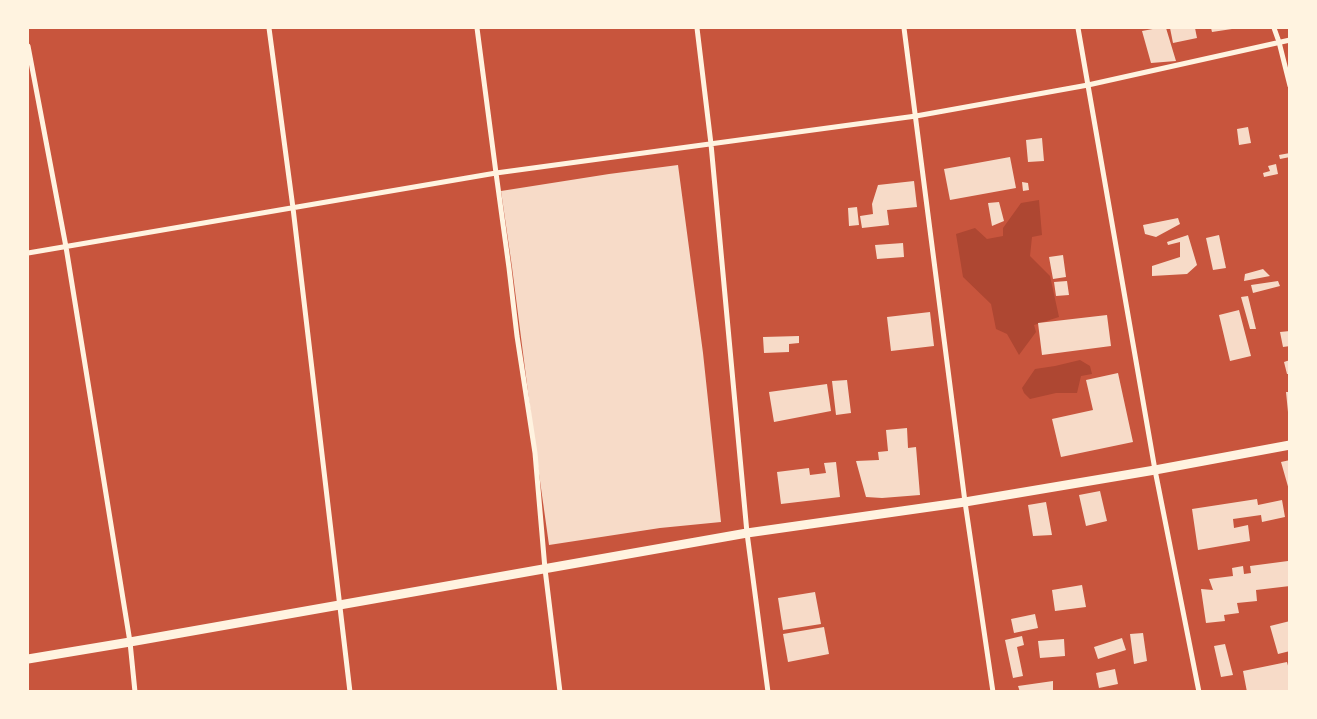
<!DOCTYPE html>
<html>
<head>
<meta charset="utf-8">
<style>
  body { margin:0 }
  #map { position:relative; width:1317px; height:719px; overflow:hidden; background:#c8553d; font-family:Manrope,sans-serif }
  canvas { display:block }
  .frame { position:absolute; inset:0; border:29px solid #fff3e0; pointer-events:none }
</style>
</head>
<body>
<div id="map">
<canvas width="1317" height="719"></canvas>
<div class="frame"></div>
</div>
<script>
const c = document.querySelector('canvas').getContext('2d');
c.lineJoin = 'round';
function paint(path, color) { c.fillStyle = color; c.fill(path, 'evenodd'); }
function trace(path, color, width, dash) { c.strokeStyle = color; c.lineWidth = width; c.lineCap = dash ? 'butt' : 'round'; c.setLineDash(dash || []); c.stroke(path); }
paint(new Path2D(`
  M1039 200 1042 235 1032 237 1030 256 1050 276 1059 317 1034 325 1036 332 1019 355 1007 334 996 329 991 304 963 277 956 234 975 228 987 239 1003 236V228L1021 203Z
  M1080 360 1090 366 1092 374 1081 376 1077 393H1056L1030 399 1024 393 1022 388 1035 369 1055 366Z`), '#ae4732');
paint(new Path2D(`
  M1158 28H1166L1176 61 1151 63 1142 31Z
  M1170 28H1195L1197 38 1173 43Z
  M1211 28H1232V29L1212 32Z
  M1248 127 1251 143 1239 145 1237 129Z
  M1042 138 1044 161 1028 162 1026 140Z
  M1290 153V157L1280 159 1279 155Z
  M1010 157 1016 188 950 200 944 169Z
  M1276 164 1278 174 1264 177 1263 173 1270 171 1268 166Z
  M678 165 703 353 721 522 660 528 549 545 533 431 512 267 501 191 609 174Z
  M914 181 917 207 887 210 889 225 862 228 860 216 873 214 872 204 878 185Z
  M1022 182 1028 183 1029 190 1023 191Z
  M999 202 1004 221 992 226 988 203Z
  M857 207 859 225 849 226 848 208Z
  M1178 218 1180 224 1156 237 1145 234 1143 225Z
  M1188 235 1197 265 1187 274 1152 276V266L1180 257V242L1168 245 1167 242Z
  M1219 235 1226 268 1213 270 1206 238Z
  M903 243 904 257 877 259 875 245Z
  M1063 255 1066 277 1053 279 1049 257Z
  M1263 269 1270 276 1244 281 1245 274Z
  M1067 281 1069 295 1056 296 1054 282Z
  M1278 281 1280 286 1253 293 1251 285Z
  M1248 296 1256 329H1250L1241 297Z
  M1239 310 1251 356 1230 361 1219 315Z
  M930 312 934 346 891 351 887 317Z
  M1107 315 1111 346 1042 355 1038 323Z
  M1290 331V346L1283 347 1280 332Z
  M799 336V343L789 344V352L764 353 763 337Z
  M1290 360V374H1287L1284 362Z
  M1118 373 1133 442 1061 457 1052 419 1093 410 1086 380Z
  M847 380 851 413 836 415 832 381Z
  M827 384 831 411 774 422 769 392Z
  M1286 392H1290V412H1288Z
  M907 428 908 448 916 447 920 495 882 498 866 497 856 461 879 460 878 452 888 451 886 430Z
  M1290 460V490H1289L1281 462Z
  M836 462 840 497 781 504 777 472 809 468 810 475 826 473 824 463Z
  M1100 491 1107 521 1086 526 1079 495Z
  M1257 499 1258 505 1282 500 1285 517 1262 522 1261 515 1233 519 1234 528 1248 525 1250 541 1198 550 1192 509Z
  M1046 502 1052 535 1033 536 1028 505Z
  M1288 561 1290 586 1256 590 1257 601 1237 603 1239 613 1224 615 1225 621 1206 623 1201 589 1213 590 1209 579 1233 576 1232 568 1243 566 1244 574 1251 573 1250 566Z
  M1082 585 1086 607 1055 611 1052 590Z
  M815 592 821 624 783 630 778 598Z
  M1035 614 1038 628 1014 633 1011 619Z
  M1290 621V651L1278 654 1270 626Z
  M824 627 829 654 788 662 783 634Z
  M1143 633 1147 661 1134 664 1130 634Z
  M1022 636 1024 645 1017 647 1023 676 1013 678 1005 640Z
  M1122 638 1126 650 1098 659 1094 647Z
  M1064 639 1065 656 1040 658 1038 641Z
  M1225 644 1233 675 1221 677 1214 646Z
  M1287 662 1290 673V692H1247L1243 671Z
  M1115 669 1118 684 1099 688 1096 673Z
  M1053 681V692H1020L1018 686Z`), '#f7dbc8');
trace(new Path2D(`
  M269 28 293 208 350 692
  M477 28 496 173 509 268 517 336 535 453 545 569 560 692
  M697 28 711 144 747 533 768 692
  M904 28 965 502 993 692
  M1078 28 1155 470 1199 692
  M1274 28 1279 42 1290 86
  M28 46 66 247 130 642 135 692
  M28 253 496 173 916 116 1088 85 1290 40`), '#fff3e0', 5);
trace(new Path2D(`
  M28 659 130 642 747 533 965 502 1155 470 1290 445`), '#fff3e0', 9);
</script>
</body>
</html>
